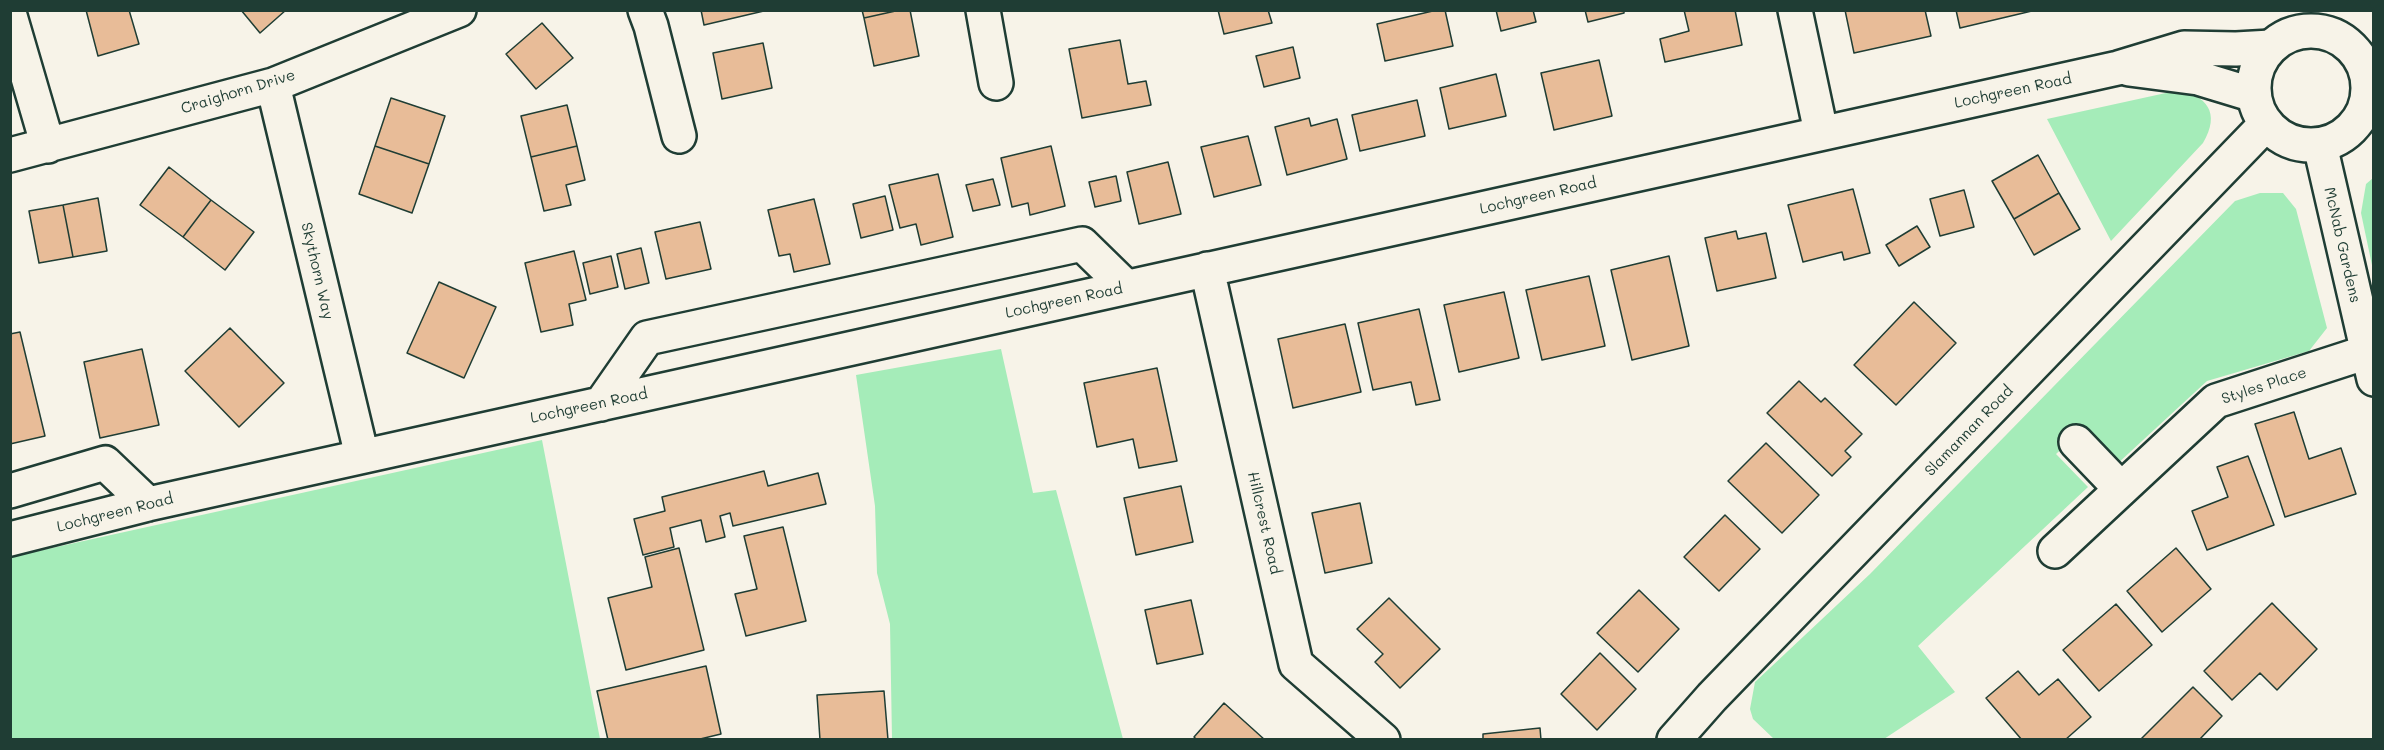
<!DOCTYPE html>
<html>
<head>
<meta charset="utf-8">
<style>
  body { margin:0 }
  #map { position:relative; width:2384px; height:750px; overflow:hidden; background:#f7f3e8; font-family:Mali,sans-serif }
  canvas { display:block }
  .frame { position:absolute; inset:0; border:12px solid #1f3d34; pointer-events:none }
</style>
</head>
<body>
<div id="map">
<canvas width="2384" height="750"></canvas>
<div class="frame"></div>
</div>
<script>
const c = document.querySelector('canvas').getContext('2d');
c.lineJoin = 'round';
function paint(path, color) { c.fillStyle = color; c.fill(path, 'evenodd'); }
function trace(path, color, width, dash) { c.strokeStyle = color; c.lineWidth = width; c.lineCap = dash ? 'butt' : 'round'; c.setLineDash(dash || []); c.stroke(path); }
function write(font, color, halo, rows, align = 'center') {
  c.font = font + ' Mali,sans-serif'; c.lineWidth = 4.5; c.setLineDash([]); c.textBaseline = 'middle'; c.strokeStyle = halo; c.fillStyle = color; for (const [text, x, y, turn = 0] of rows) {
    c.save(); c.translate(x, y); c.rotate((+turn || 0) * Math.PI / 180); c.textAlign = isNaN(turn) ? turn : align; if (halo) c.strokeText(text, 0, 0); c.fillText(text, 0, 0); c.restore();
  }
}
paint(new Path2D(`
  M2175 91C2207 94 2221 113 2203 143L2111 241 2047 119Z
  M2373 178V270L2361 213 2366 184Z
  M2260 193H2283L2296 209 2327 328 2309 351 2207 381 2116 465 2082 430 2056 454 2088 487 1918 646 1955 692 1884 739H1774L1753 719 1750 709 1755 682 1870 574 2235 201Z
  M1001 349 1033 493 1056 490 1123 739H892L890 624 877 573 875 506 856 375Z
  M542 440 600 739H11V557Z`), '#a5ecb9');
const building = new Path2D(`
  M86 10H129L139 44 98 56Z
  M241 10H286L260 33Z
  M701 10H768L704 25Z
  M862 10H900L864 18Z
  M900 10H910L919 56 874 66 864 18Z
  M1218 10H1268L1272 23 1224 34Z
  M1437 10H1445L1453 46 1385 61 1377 24Z
  M1496 10H1533L1536 22 1501 31Z
  M1585 10H1624V13L1588 22Z
  M1684 10H1735L1742 45 1665 62 1660 39 1689 31Z
  M1845 10H1925L1931 36 1854 53Z
  M1956 10H2036L1960 28Z
  M542 23 573 58 536 89 506 54Z
  M1120 40 1128 84 1146 81 1151 105 1082 118 1069 49Z
  M763 43 772 88 722 99 713 53Z
  M1293 47 1300 78 1264 87 1256 56Z
  M1599 60 1612 116 1554 130 1541 73Z
  M1496 74 1506 116 1449 129 1440 88Z
  M391 98 445 116 429 164 375 146Z
  M1417 100 1425 136 1360 151 1352 115Z
  M567 105 577 146 531 157 521 116Z
  M1309 118 1311 126 1337 119 1347 159 1287 175 1275 127Z
  M1248 136 1261 185 1214 197 1201 147Z
  M375 146 429 164 412 213 359 194Z
  M577 146 585 180 566 185 571 205 544 211 531 157Z
  M1051 146 1065 206 1030 215 1028 203 1012 207 1001 158Z
  M2038 155 2059 193 2014 219 1992 181Z
  M1168 162 1181 214 1139 224 1127 172Z
  M169 167 211 200 183 237 140 205Z
  M938 174 953 237 921 245 916 224 900 228 889 185Z
  M1116 176 1121 201 1095 207 1089 182Z
  M993 179 1000 205 973 211 966 185Z
  M1853 189 1870 253 1844 260 1842 252 1803 262 1788 205Z
  M1964 190 1974 227 1940 236 1930 199Z
  M2059 193 2080 229 2034 255 2014 219Z
  M885 196 893 230 861 238 853 204Z
  M98 198 107 251 73 257 63 205Z
  M814 199 830 264 794 272 790 254 779 256 768 210Z
  M211 200 254 232 225 270 183 237Z
  M63 205 73 257 39 263 29 211Z
  M700 222 711 269 666 279 655 232Z
  M1917 226 1930 247 1899 266 1886 245Z
  M1736 231 1738 239 1766 233 1776 278 1717 291 1705 238Z
  M641 248 649 283 625 289 617 254Z
  M574 251 586 300 569 304 573 325 541 332 525 263Z
  M611 256 618 287 590 294 583 263Z
  M1669 256 1689 346 1632 360 1611 270Z
  M1589 276 1605 346 1542 360 1526 290Z
  M439 282 496 307 464 378 407 353Z
  M1504 292 1519 358 1459 372 1444 305Z
  M1914 302 1956 343 1896 405 1854 365Z
  M1419 309 1440 400 1416 405 1411 382 1373 390 1358 323Z
  M1345 324 1361 392 1293 408 1278 339Z
  M230 328 284 383 239 427 185 371Z
  M20 332 45 436 10 444V334Z
  M142 349 159 425 100 438 84 362Z
  M1157 368 1177 461 1139 468 1133 439 1097 447 1084 383Z
  M1799 381 1821 402 1825 398 1862 434 1845 451 1851 457 1832 476 1767 413Z
  M2294 412 2309 459 2341 448 2356 494 2285 517 2255 424Z
  M1766 443 1819 495 1782 533 1728 481Z
  M2248 456 2274 525 2207 550 2192 511 2228 497 2217 467Z
  M764 471 768 486 818 473 826 504 733 526 730 513 720 516 725 537 706 542 701 520 670 528 674 547 643 555 634 519 665 511 662 497Z
  M1181 486 1193 542 1136 555 1124 498Z
  M1360 503 1372 563 1325 573 1312 513Z
  M1725 515 1760 549 1719 591 1684 557Z
  M783 527 806 621 746 636 735 594 757 589 744 536Z
  M679 548 704 650 626 670 608 598 652 587 645 557Z
  M2176 548 2211 589 2162 632 2127 591Z
  M1639 590 1679 629 1638 672 1597 633Z
  M1389 598 1440 649 1400 688 1375 662 1383 654 1357 629Z
  M1191 600 1203 654 1157 664 1145 610Z
  M2272 603 2317 649 2277 690 2260 673 2232 700 2204 671Z
  M2116 604 2152 645 2099 691 2063 650Z
  M1600 653 1636 689 1597 730 1561 694Z
  M706 666 721 734 696 740H608L597 691Z
  M2018 671 2039 695 2058 679 2091 717 2065 740H2022L1986 698Z
  M2193 687 2222 716 2199 740H2140Z
  M884 691 888 740H820L817 695Z
  M1224 703 1265 740H1197L1194 737Z
  M1540 728 1541 740H1483V734Z`);
paint(building, '#e8bc98');
trace(building, '#1f3d34', 1.5);
const minor = new Path2D(`
  M645 10 651 26 679 136
  M983 10 996 83
  M1795 10 1821 132
  M10 16 48 146
  M2129 69 2198 78 2254 95
  M273 85 362 456
  M2368 99 2374 103
  M2320 145 2374 379
  M10 155 273 85 459 10
  M1207 269 1296 664 1383 740
  M601 404 647 338 1082 244 1126 287
  M2076 442 2121 489
  M10 491 105 463 148 504
  M10 539 148 504 2118 68 2184 48 2236 49 2271 47
  M2055 551 2216 401 2367 352`);
const major = new Path2D(`
  M2254 88a57 57 0 1 1 114 0a57 57 0 1 1-114 0Z
  M1674 740 1712 697 2266 124`);
trace(minor, '#1f3d34', 38);
trace(major, '#1f3d34', 38);
trace(minor, '#f7f3e8', 33);
trace(major, '#f7f3e8', 33);
write('15px', '#1f3d34', '#f7f3e8', [
  ["Lochgreen Road",2013,91,-12],
  ["Craighorn Drive",238,92,-17],
  ["Lochgreen Road",1538,196,-13],
  ["McNab Gardens",2342,245,77],
  ["Skythorn Way",317,271,77],
  ["Lochgreen Road",1064,301,-12],
  ["Styles Place",2264,386,-18],
  ["Lochgreen Road",589,406,-12],
  ["Slamannan Road",1969,431,-46],
  ["Lochgreen Road",115,513,-14],
  ["Hillcrest Road",1264,523,77]
]);
</script>
</body>
</html>
